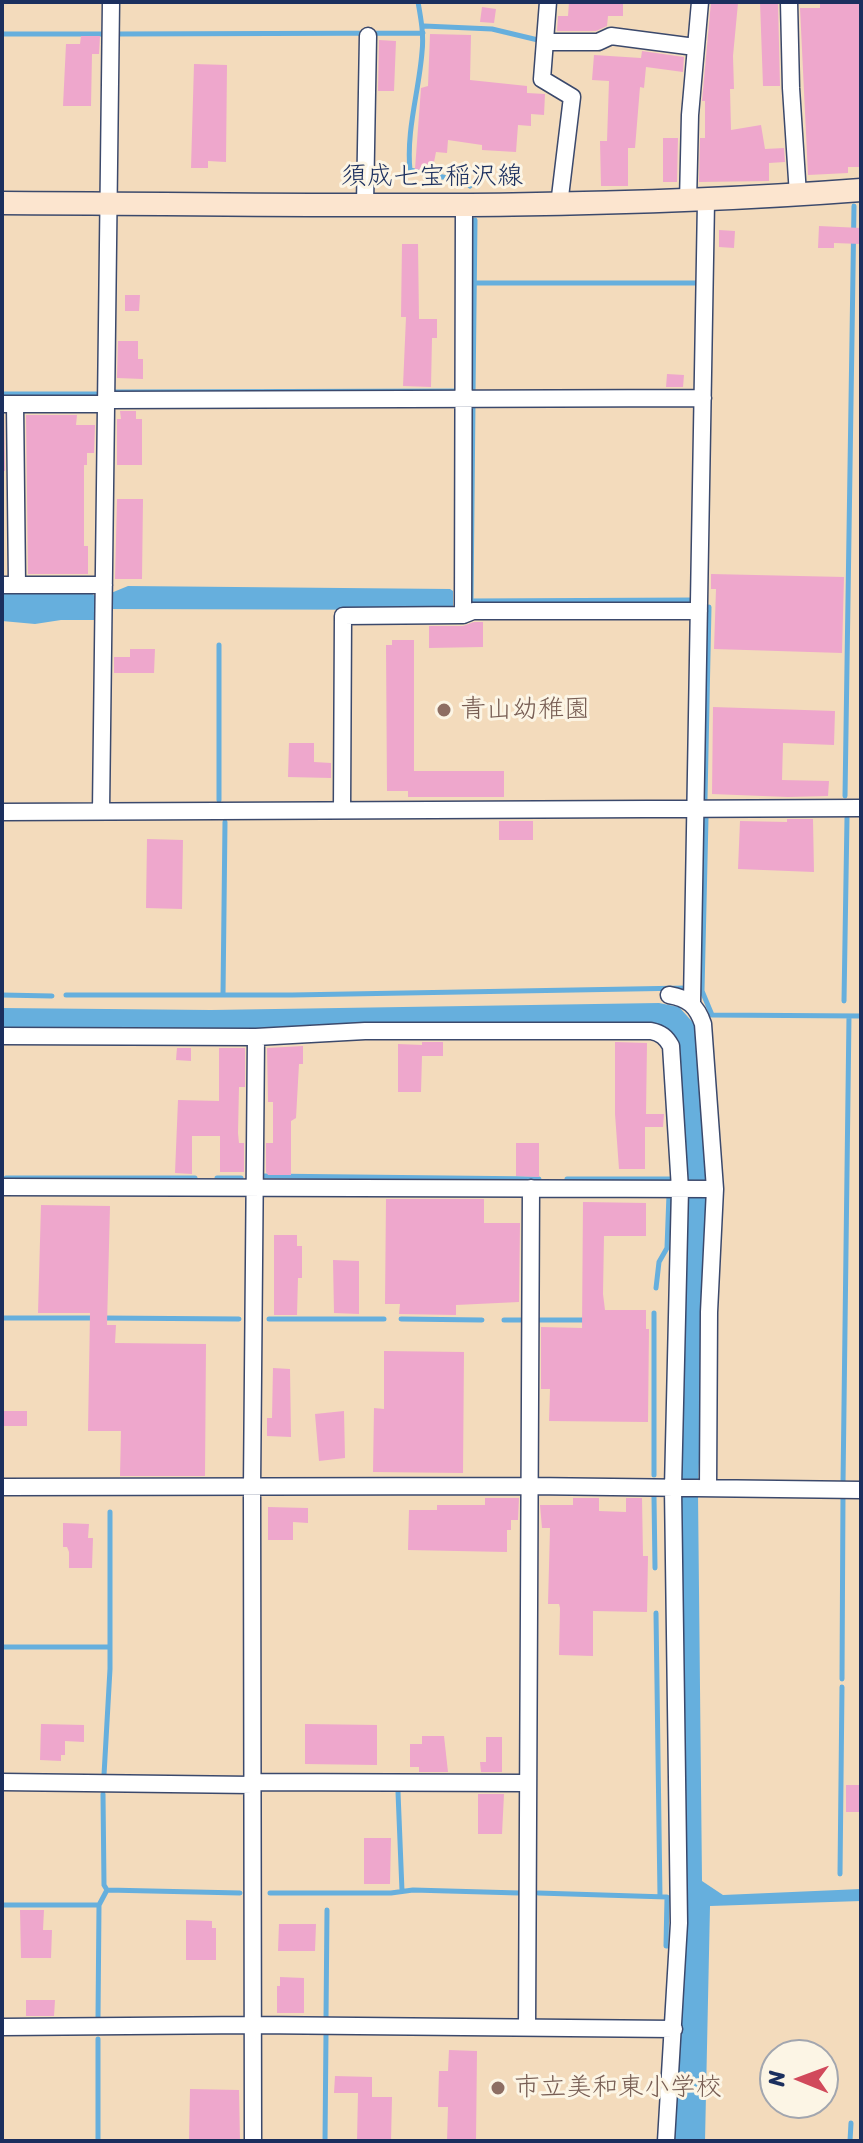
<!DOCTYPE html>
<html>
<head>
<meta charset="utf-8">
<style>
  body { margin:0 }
  #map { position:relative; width:863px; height:2143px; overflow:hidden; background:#f3dbbc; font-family:Sriracha,sans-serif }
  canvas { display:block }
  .frame { position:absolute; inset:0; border:4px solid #1b2f5e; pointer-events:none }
  .north { position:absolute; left:759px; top:2039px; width:80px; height:80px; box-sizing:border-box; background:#fcf5e5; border:2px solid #a2a6af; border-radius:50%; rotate:271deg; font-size:22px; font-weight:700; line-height:32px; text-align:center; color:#1b2f5e }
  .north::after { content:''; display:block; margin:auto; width:28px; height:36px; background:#d1495b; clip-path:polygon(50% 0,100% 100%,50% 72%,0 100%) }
</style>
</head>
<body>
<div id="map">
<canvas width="863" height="2143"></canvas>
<div class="frame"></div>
<div class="north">N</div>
</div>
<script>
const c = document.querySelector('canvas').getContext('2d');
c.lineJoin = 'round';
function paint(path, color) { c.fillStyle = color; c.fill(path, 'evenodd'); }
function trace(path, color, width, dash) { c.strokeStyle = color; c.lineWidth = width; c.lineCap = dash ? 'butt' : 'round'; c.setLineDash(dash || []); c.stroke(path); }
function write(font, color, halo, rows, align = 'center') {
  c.font = font + ' Sriracha,"Klee One",sans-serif'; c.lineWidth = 6; c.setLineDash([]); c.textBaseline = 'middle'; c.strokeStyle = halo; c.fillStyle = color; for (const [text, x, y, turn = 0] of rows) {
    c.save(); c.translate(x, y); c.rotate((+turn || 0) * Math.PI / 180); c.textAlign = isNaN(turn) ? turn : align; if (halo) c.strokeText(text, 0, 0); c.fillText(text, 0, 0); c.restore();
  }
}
paint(new Path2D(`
  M128 586 450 589 453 591V610L111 609V593Z
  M2 590H87L95 596 97 620H61L35 624 2 621Z
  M659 1003 679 1007 697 1027 708 1177 698 1494 702 1881 723 1895 861 1889V1901L710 1906 705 2141H673L686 1924 681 1468 686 1167 676 1039C668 1024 657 1023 641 1022L366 1023 256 1029 2 1027V1008L211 1010Z`), '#66afdd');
trace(new Path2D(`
  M418 2C421 19 424 35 422 52 419 91 406 131 410 170L466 182 470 186
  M424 26 492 29 538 40
  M2 34H106
  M118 34 423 33
  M475 283H700
  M115 392 457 391
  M2 394H96
  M473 394 475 220
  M473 403 471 601 693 600
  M219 645V800
  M845 796 854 206
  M705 799 709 607
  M706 818 702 991 712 1015 861 1016
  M2 995 52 996
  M66 995H292L687 988
  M223 995 225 822
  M844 1001 847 818
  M263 1176 539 1179
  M6 1178H195
  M217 1178H241
  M567 1179H670
  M656 1288 659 1262 667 1248 669 1194
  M654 1313V1475
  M2 1318H93
  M103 1318 239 1319
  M269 1319H384
  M401 1319 482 1320
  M504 1320H525
  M539 1320H586
  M843 1484 849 1016
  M654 1497 655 1568
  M656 1613 660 1897
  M2 1647H110
  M842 1679 843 1494
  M104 1775 110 1669V1512
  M398 1792 402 1891
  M103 1794 104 1885 107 1890
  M840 1874 842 1687
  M270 1893H391L413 1890 519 1893
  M538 1893 667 1897 666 1946H668
  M2 1905H99
  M98 2018 99 1905 107 1890 240 1893
  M326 2018 327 1910
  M98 2141V2039
  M325 2141 326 2034
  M850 2141 851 2123`), '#66afdd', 5);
paint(new Path2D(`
  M569 2H623V16H608L607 26 596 31H557L558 16H568Z
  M711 2 738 3 733 56 734 89H730L731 130 761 125 765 149 784 148 785 162 769 163V181L699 182 700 138H705V101H702Z
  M760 2H778L780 86H763Z
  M820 2H861V167H848V173L808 175 800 8H820Z
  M482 7 496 9 494 23 480 22Z
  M430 34 471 35 470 80 527 86V93L545 94 544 115 531 114V126L518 125 516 152 482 150V145L448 140 447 153 436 152 432 172 415 169 421 88 428 86Z
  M81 36H100L99 54H92L91 106H63L66 44H80Z
  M379 40 396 41 394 91H378Z
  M642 51 684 57 683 72 646 67 644 88 640 87 635 148H628V186H601L600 141H607L609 81 592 80 594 55 641 58Z
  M194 64 227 65 226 162 208 161V168H191Z
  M663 138H678L677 182H663Z
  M819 226 861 228V244L834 243V248H818Z
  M719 230 735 231 734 248 719 247Z
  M402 244H418L419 319H437V338H432L431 387 403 386 406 317H401Z
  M125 295H140L139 311H125Z
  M118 341H138V359H143V379L117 378Z
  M667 374 684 375 683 387H666Z
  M120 411H136V419H142V465H117V419H121Z
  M2 415H4L5 471H2Z
  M26 415H77L76 425H95L94 453H87V465H84V546H88V574H28Z
  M117 499H143L142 579H115Z
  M711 574 844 577 842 653 714 649 716 589H711Z
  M474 622H483V647L429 648V626H463Z
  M392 640H414V771H504V797H408V791H387L386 645H392Z
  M130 649H155L154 673H114V657H130Z
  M713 707 835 711 834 745 783 743 782 780 829 781 828 796 788 797 712 794Z
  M289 743H314V762L331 763V778L288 777Z
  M787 819H813L814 872 738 869 740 821 787 822Z
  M499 821H533V840H499Z
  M147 839 183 840 182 909 146 908Z
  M422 1042H443V1056H422L421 1092H398V1044L422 1045Z
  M615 1042 647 1043 646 1114H664L663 1127H645V1169H619L615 1114Z
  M303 1046V1064H299L296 1118 291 1121V1175H268L266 1172V1143H273V1102H268L267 1048Z
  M177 1048H191V1061L176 1060Z
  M219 1048H245V1087H239L238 1133 239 1143H244V1172H220V1136H192V1174L175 1173 178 1100 219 1101Z
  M516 1143H539V1177L516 1176Z
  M386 1199H484V1223H520L519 1302 456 1305V1315L399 1314 400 1304H385Z
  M583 1202 646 1203V1236H604L603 1294 605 1310H646V1329H649L648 1422 549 1421 550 1389H541V1327L582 1328Z
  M41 1205 110 1206 107 1325H116L115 1343 206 1344 205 1476H120L121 1431H88L90 1313H38Z
  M274 1235H297V1246H302V1278H298L297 1315H274Z
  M333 1260 359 1261V1314L334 1313Z
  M384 1351 464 1352 463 1473 373 1472 374 1408 384 1409Z
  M273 1368 290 1369 291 1437 267 1436V1418H272Z
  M2 1411H27V1426H2Z
  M344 1411 345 1458 319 1461 315 1414Z
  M485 1498H519L518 1520H511V1530H507V1552L408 1550 409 1510H437V1505H485Z
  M573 1498H599V1511L626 1512V1498H642L643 1556H648L647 1612 593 1611V1656L559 1655 560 1608 559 1604H548L550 1528H542L540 1505H573Z
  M268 1507 308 1508V1523L293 1522V1540H268Z
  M63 1523 89 1524 88 1538H93L92 1568H69V1552L67 1547H63Z
  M41 1724 84 1725V1742L65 1741V1755H61V1761L40 1760Z
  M305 1724 377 1725V1765L305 1764Z
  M422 1736H444L448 1772H419V1767H410V1744H422Z
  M486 1737H502V1772H481L480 1762H486Z
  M846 1785H861V1812H846Z
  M478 1794H504L502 1834H478Z
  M364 1838H391L390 1884H364Z
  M20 1910H44L43 1930H52L51 1958H21Z
  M186 1920 212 1921V1928H216V1960H186Z
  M279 1924H316L315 1951H278Z
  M280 1977 304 1978V2013H277V1986H280Z
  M26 2000H55L54 2016H26Z
  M449 2050 477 2051 476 2141H447L448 2107H438L439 2071H448Z
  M335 2076 372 2077V2097H392L391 2141H357L358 2093H334Z
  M190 2089 239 2090 240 2141H189Z`), '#eea7cc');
const street = new Path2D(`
  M548 2 542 79 572 97 559 205
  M789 2 791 88 798 195
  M545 42H598L611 36 695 47
  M688 202 690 115 700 2
  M365 204 368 36
  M107 400 703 398
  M2 404H107
  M15 404 17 585
  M2 585H104
  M463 615 464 205
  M342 810 343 616 463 615 473 611H699
  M101 811 111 2
  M2 812 861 808
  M669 995C688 998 697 1006 703 1024L715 1189 709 1312 708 1488
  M692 1003 706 201
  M2 1036 256 1037 365 1031H651C661 1033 666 1037 671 1046L680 1189 673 1488 679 1923 666 2141
  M2 1187 715 1189
  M2 1487 529 1486 861 1490
  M2 1782 253 1785
  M253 1782 528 1783
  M2 2027 253 2025 674 2029
  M527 2027 531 1188
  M253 2141 252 1487 256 1037`);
const secondary = new Path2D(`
  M2 203C288 204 575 212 861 190`);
trace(street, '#3b496c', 19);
trace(secondary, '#3b496c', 25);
trace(street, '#fff', 16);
trace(secondary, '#fce5cf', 22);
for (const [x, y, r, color] of [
  [444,710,8,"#8d6e63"],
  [498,2088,8,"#8d6e63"]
]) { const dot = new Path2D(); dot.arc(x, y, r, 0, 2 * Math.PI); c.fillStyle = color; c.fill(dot); trace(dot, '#fcf5e5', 3); }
write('26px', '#1b2f5e', '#fcf5e5', [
  ["須成七宝稲沢線",432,177]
]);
write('26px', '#785e54', '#fcf5e5', [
  ["青山幼稚園",460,710],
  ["市立美和東小学校",514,2088]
], 'left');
</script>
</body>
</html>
